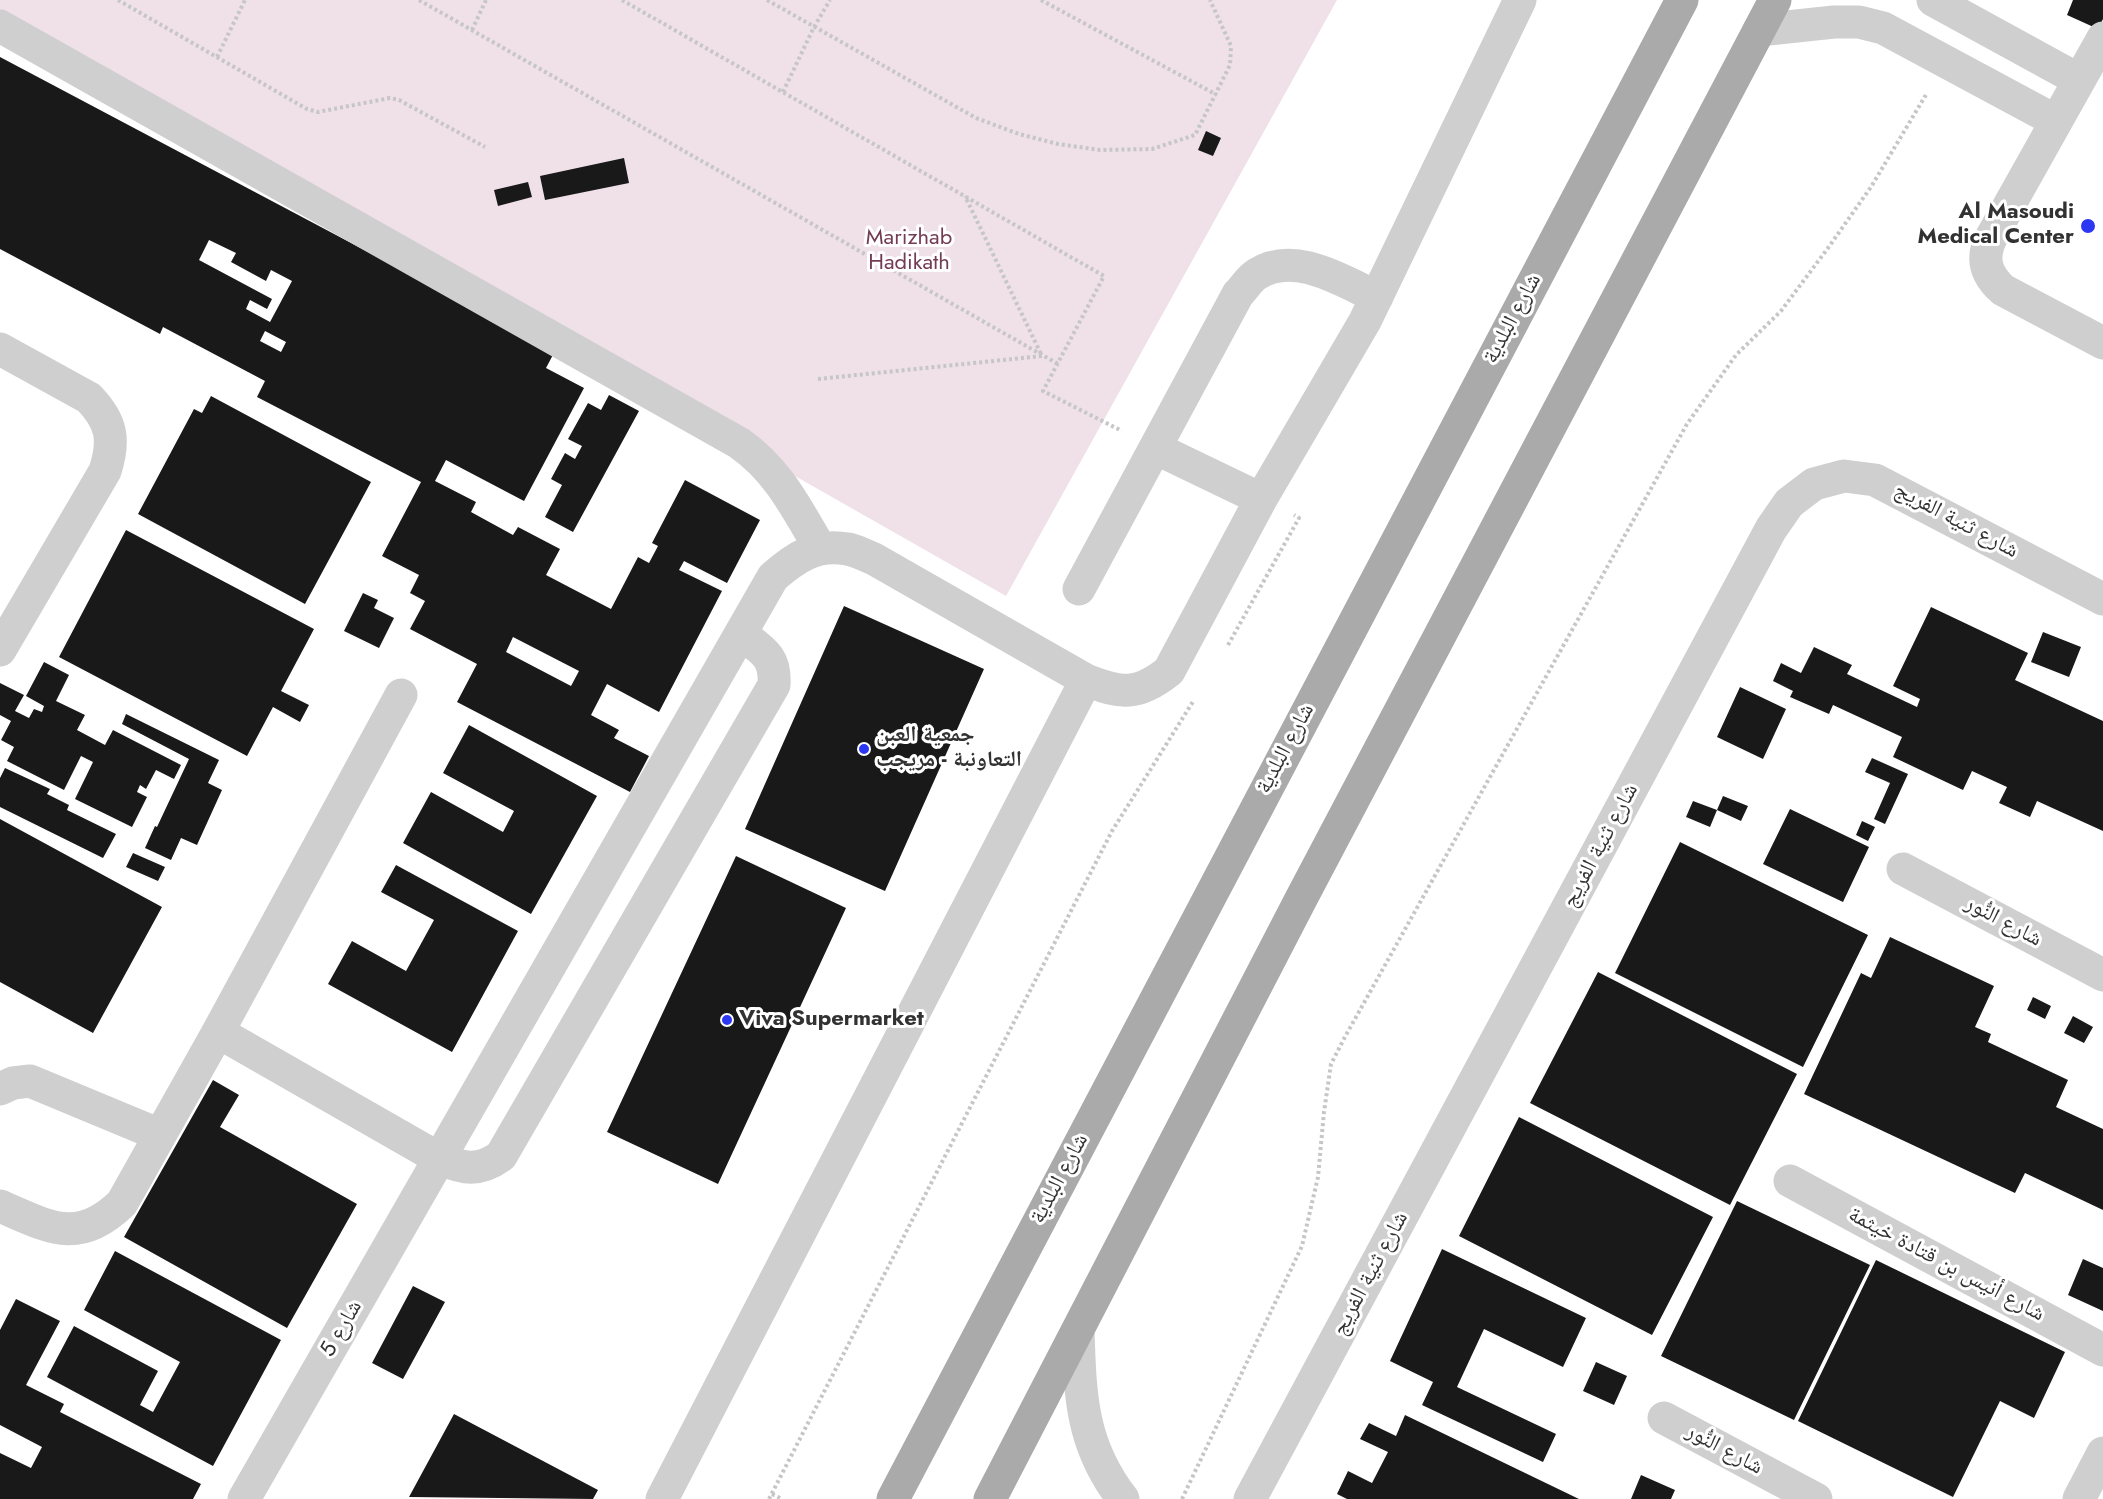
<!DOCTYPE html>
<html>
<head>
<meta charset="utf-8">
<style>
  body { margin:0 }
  canvas { display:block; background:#fff }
</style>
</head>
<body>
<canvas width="2103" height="1499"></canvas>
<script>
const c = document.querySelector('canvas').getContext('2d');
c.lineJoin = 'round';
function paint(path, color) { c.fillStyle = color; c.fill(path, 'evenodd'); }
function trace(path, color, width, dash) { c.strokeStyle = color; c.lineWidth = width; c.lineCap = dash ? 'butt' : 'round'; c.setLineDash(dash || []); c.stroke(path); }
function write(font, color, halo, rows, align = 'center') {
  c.font = font + ' Jost,"Noto Naskh Arabic",sans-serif'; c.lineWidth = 6; c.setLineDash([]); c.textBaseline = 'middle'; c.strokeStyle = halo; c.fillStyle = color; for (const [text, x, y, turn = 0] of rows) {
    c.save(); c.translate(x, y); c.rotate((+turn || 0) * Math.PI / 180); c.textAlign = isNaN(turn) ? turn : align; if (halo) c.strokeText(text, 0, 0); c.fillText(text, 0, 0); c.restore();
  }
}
paint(new Path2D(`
  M0 0H1337L1006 596 0 24Z`), '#f0e0e8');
paint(new Path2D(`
  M2073 0H2103V19L2098 29 2067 15Z
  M0 57 555 351 546 368 584 388 524 501 446 460 435 481 476 502 471 512 513 535 518 527 560 549 546 575 611 609 638 557 649 563 658 546 652 543 685 480 760 520 727 583 684 561 679 570 722 591 659 712 607 684 591 715 619 730 614 738 649 756 630 792 457 702 477 664 410 629 425 601 410 593 419 575 382 556 421 482 257 397 265 381 163 327 160 334 0 249ZM209 240 236 253 231 262 266 281 271 270 292 281 270 322 246 309 250 300 267 309 272 299 199 260ZM265 331 286 342 281 352 260 341ZM513 637 579 671 571 686 506 652Z
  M1206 131 1221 138 1213 156 1198 150Z
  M624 158 629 183 545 200 540 176Z
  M528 182 532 197 498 206 494 190Z
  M609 395 639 411 573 532 545 517 562 485 551 479 565 453 575 459 582 446 568 439 588 403 601 410Z
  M211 396 371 482 305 604 138 514 194 409 202 413Z
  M126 530 314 629 281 691 309 705 300 722 273 707 247 756 59 657Z
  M363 593 378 600 374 608 394 618 379 648 344 631Z
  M844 606 984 669 885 891 745 829Z
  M1931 607 2028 653 2015 680 2103 721V831L2037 801 2030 817 1999 803 2007 787 1972 771 1963 790 1893 757 1902 737 1833 705 1829 714 1790 697 1793 691 1773 681 1781 663 1801 673 1814 647 1852 665 1847 674 1917 707 1920 699 1893 686Z
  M2043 632 2081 647 2069 677 2031 662Z
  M44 662 69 675 56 701 85 715 77 730 105 745 113 730 181 765 174 779 156 770 146 789 140 785 137 792 147 797 132 827 75 799 93 762 81 756 64 790 7 761 14 747 1 740 11 721 0 715V683L24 695 15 711 29 718 34 709 42 712 44 706 26 696Z
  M1740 687 1786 709 1763 759 1717 737Z
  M126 714 219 760 208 783 222 790 197 845 181 838 171 860 145 848 155 826 157 827 189 759 122 724Z
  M469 725 597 796 531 914 403 843 431 792 503 832 514 811 443 773Z
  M1872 758 1908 774 1885 824 1874 819 1890 783 1865 772Z
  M5 768 50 789 47 794 69 805 67 810 116 834 103 858 0 807V778Z
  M1723 796 1748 806 1741 821 1717 810 1710 827 1686 817 1693 801 1717 810Z
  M1790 809 1869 847 1843 902 1763 864Z
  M0 819 162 907 93 1033 0 982Z
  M1862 821 1875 827 1868 841 1856 835Z
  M1680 842 1868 935 1803 1067 1615 973Z
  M133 853 165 867 158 881 126 867Z
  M736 856 846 908 718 1184 607 1132Z
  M396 865 518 931 452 1052 328 984 352 941 406 971 434 920 381 892Z
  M1890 937 1994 986 1975 1027 1991 1034 1988 1042 2068 1080 2056 1107 2103 1129V1210L2025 1173 2015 1193 1804 1094 1861 973 1871 978Z
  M1598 972 1797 1074 1730 1205 1530 1103Z
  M2033 997 2051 1006 2045 1019 2027 1010Z
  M2073 1016 2093 1027 2084 1043 2064 1033Z
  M213 1080 239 1095 220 1127 357 1204 287 1328 124 1237Z
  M1519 1117 1713 1217 1652 1335 1459 1236Z
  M1737 1201 1870 1265 1794 1420 1661 1356Z
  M1442 1249 1586 1318 1563 1367 1484 1329 1457 1387 1556 1434 1543 1462 1422 1405 1433 1382 1390 1361Z
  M115 1251 281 1340 213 1466 47 1377 74 1326 158 1371 140 1405 153 1412 180 1362 84 1310Z
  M2083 1259 2103 1268V1311L2068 1295Z
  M1876 1260 2065 1352 2034 1418 2000 1401 1953 1497 1798 1421Z
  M413 1286 445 1302 403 1379 372 1363Z
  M16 1299 60 1321 26 1385 64 1404 60 1412 201 1484 193 1499H0V1453L31 1468 42 1447 0 1425V1330Z
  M1596 1362 1627 1376 1614 1405 1583 1391Z
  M454 1414 598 1490 593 1499 409 1497Z
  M1405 1415 1579 1499H1347L1337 1494 1348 1471 1372 1483 1388 1452 1360 1439 1369 1423 1396 1436Z
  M1641 1475 1675 1490 1671 1499H1631Z`), '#191919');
trace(new Path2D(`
  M118 0 307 109 318 112 390 98 399 100 485 147
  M419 0 1058 364
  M622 0 1104 276 1043 391 1122 431
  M767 0 976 118 1019 134 1058 144 1100 150 1152 149 1195 135 1230 65 1231 46 1210 0
  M1041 0 1217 95
  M472 30 486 0
  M217 57 245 0
  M783 92 814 27 830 0
  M818 379 1042 356 965 196
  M1228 645 1299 518 1294 515
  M772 1494 782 1499
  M769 1499 1112 831 1194 700
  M1182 1499 1302 1246 1318 1177 1324 1112 1331 1064 1346 1035 1687 424 1736 355 1781 311 1828 248 1871 187 1927 93`), '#c6c6c6', 4, [3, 3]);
trace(new Path2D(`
  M1933 0 2079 80
  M0 26 739 443C779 471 796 508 820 548
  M1759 30 1834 22H1859L1883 28 2056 121
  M2103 38 1992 236C1981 257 1985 274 2003 290L2103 343
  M0 349 89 398C112 422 115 440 105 471L0 650
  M1155 448 1261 499
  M1079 589 1238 294C1244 288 1250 278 1257 274 1295 250 1342 281 1377 297
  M1903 869 2103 975
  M218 1032 440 1159C464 1169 479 1172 501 1156L774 685C776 656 762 650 741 634
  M0 1089 13 1083 30 1081 160 1135
  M1790 1181 2103 1350
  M0 1206C49 1227 78 1246 122 1203L218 1032 401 695
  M1078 1330C1080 1395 1081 1445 1123 1499
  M1664 1418 1816 1499
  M244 1499 773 577C795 558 816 543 847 549 856 550 866 556 874 559L1086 680C1121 694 1138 696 1169 671L1261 499 1365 321 1520 0
  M662 1499 1086 680
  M1250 1499 1771 529 1789 503 1814 484 1844 476 1875 480 2103 599
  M2079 1499 2103 1453`), '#cfcfcf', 33);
trace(new Path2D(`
  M893 1499 1682 0
  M990 1499 1302 897 1775 0`), '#aaa', 33);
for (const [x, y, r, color] of [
  [2088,226,8,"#2c37f1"],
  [864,749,6,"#2c37f1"],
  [727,1020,6,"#2c37f1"]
]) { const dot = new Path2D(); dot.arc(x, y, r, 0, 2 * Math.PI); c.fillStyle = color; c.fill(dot); trace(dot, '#fff', 2); }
write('bold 22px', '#323232', '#fff', [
  ["Al Masoudi",2074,213,"right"],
  ["Medical Center",2074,238,"right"],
  ["جمعية العبن",876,736],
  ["التعاونبة - مريجب",876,761],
  ["Viva Supermarket",739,1020]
], 'left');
write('22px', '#733b54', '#fff', [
  ["Marizhab",909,239],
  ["Hadikath",909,264]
]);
write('22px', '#323232', '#fff', [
  ["شارع البلدية",1513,319,-62],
  ["شارع ثنية الفريج",1956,521,28],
  ["شارع البلدية",1286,749,-62],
  ["شارع ثنية الفريج",1601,846,-62],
  ["شارع النُّور",2003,922,28],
  ["شارع البلدية",1060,1179,-62],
  ["شارع أنيس بن قتادة خيثمة",1946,1265,28],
  ["شارع ثنية الفريج",1371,1274,-62],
  ["شارع 5",342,1329,-60],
  ["شارع النُّور",1724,1450,28]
]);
</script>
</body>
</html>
